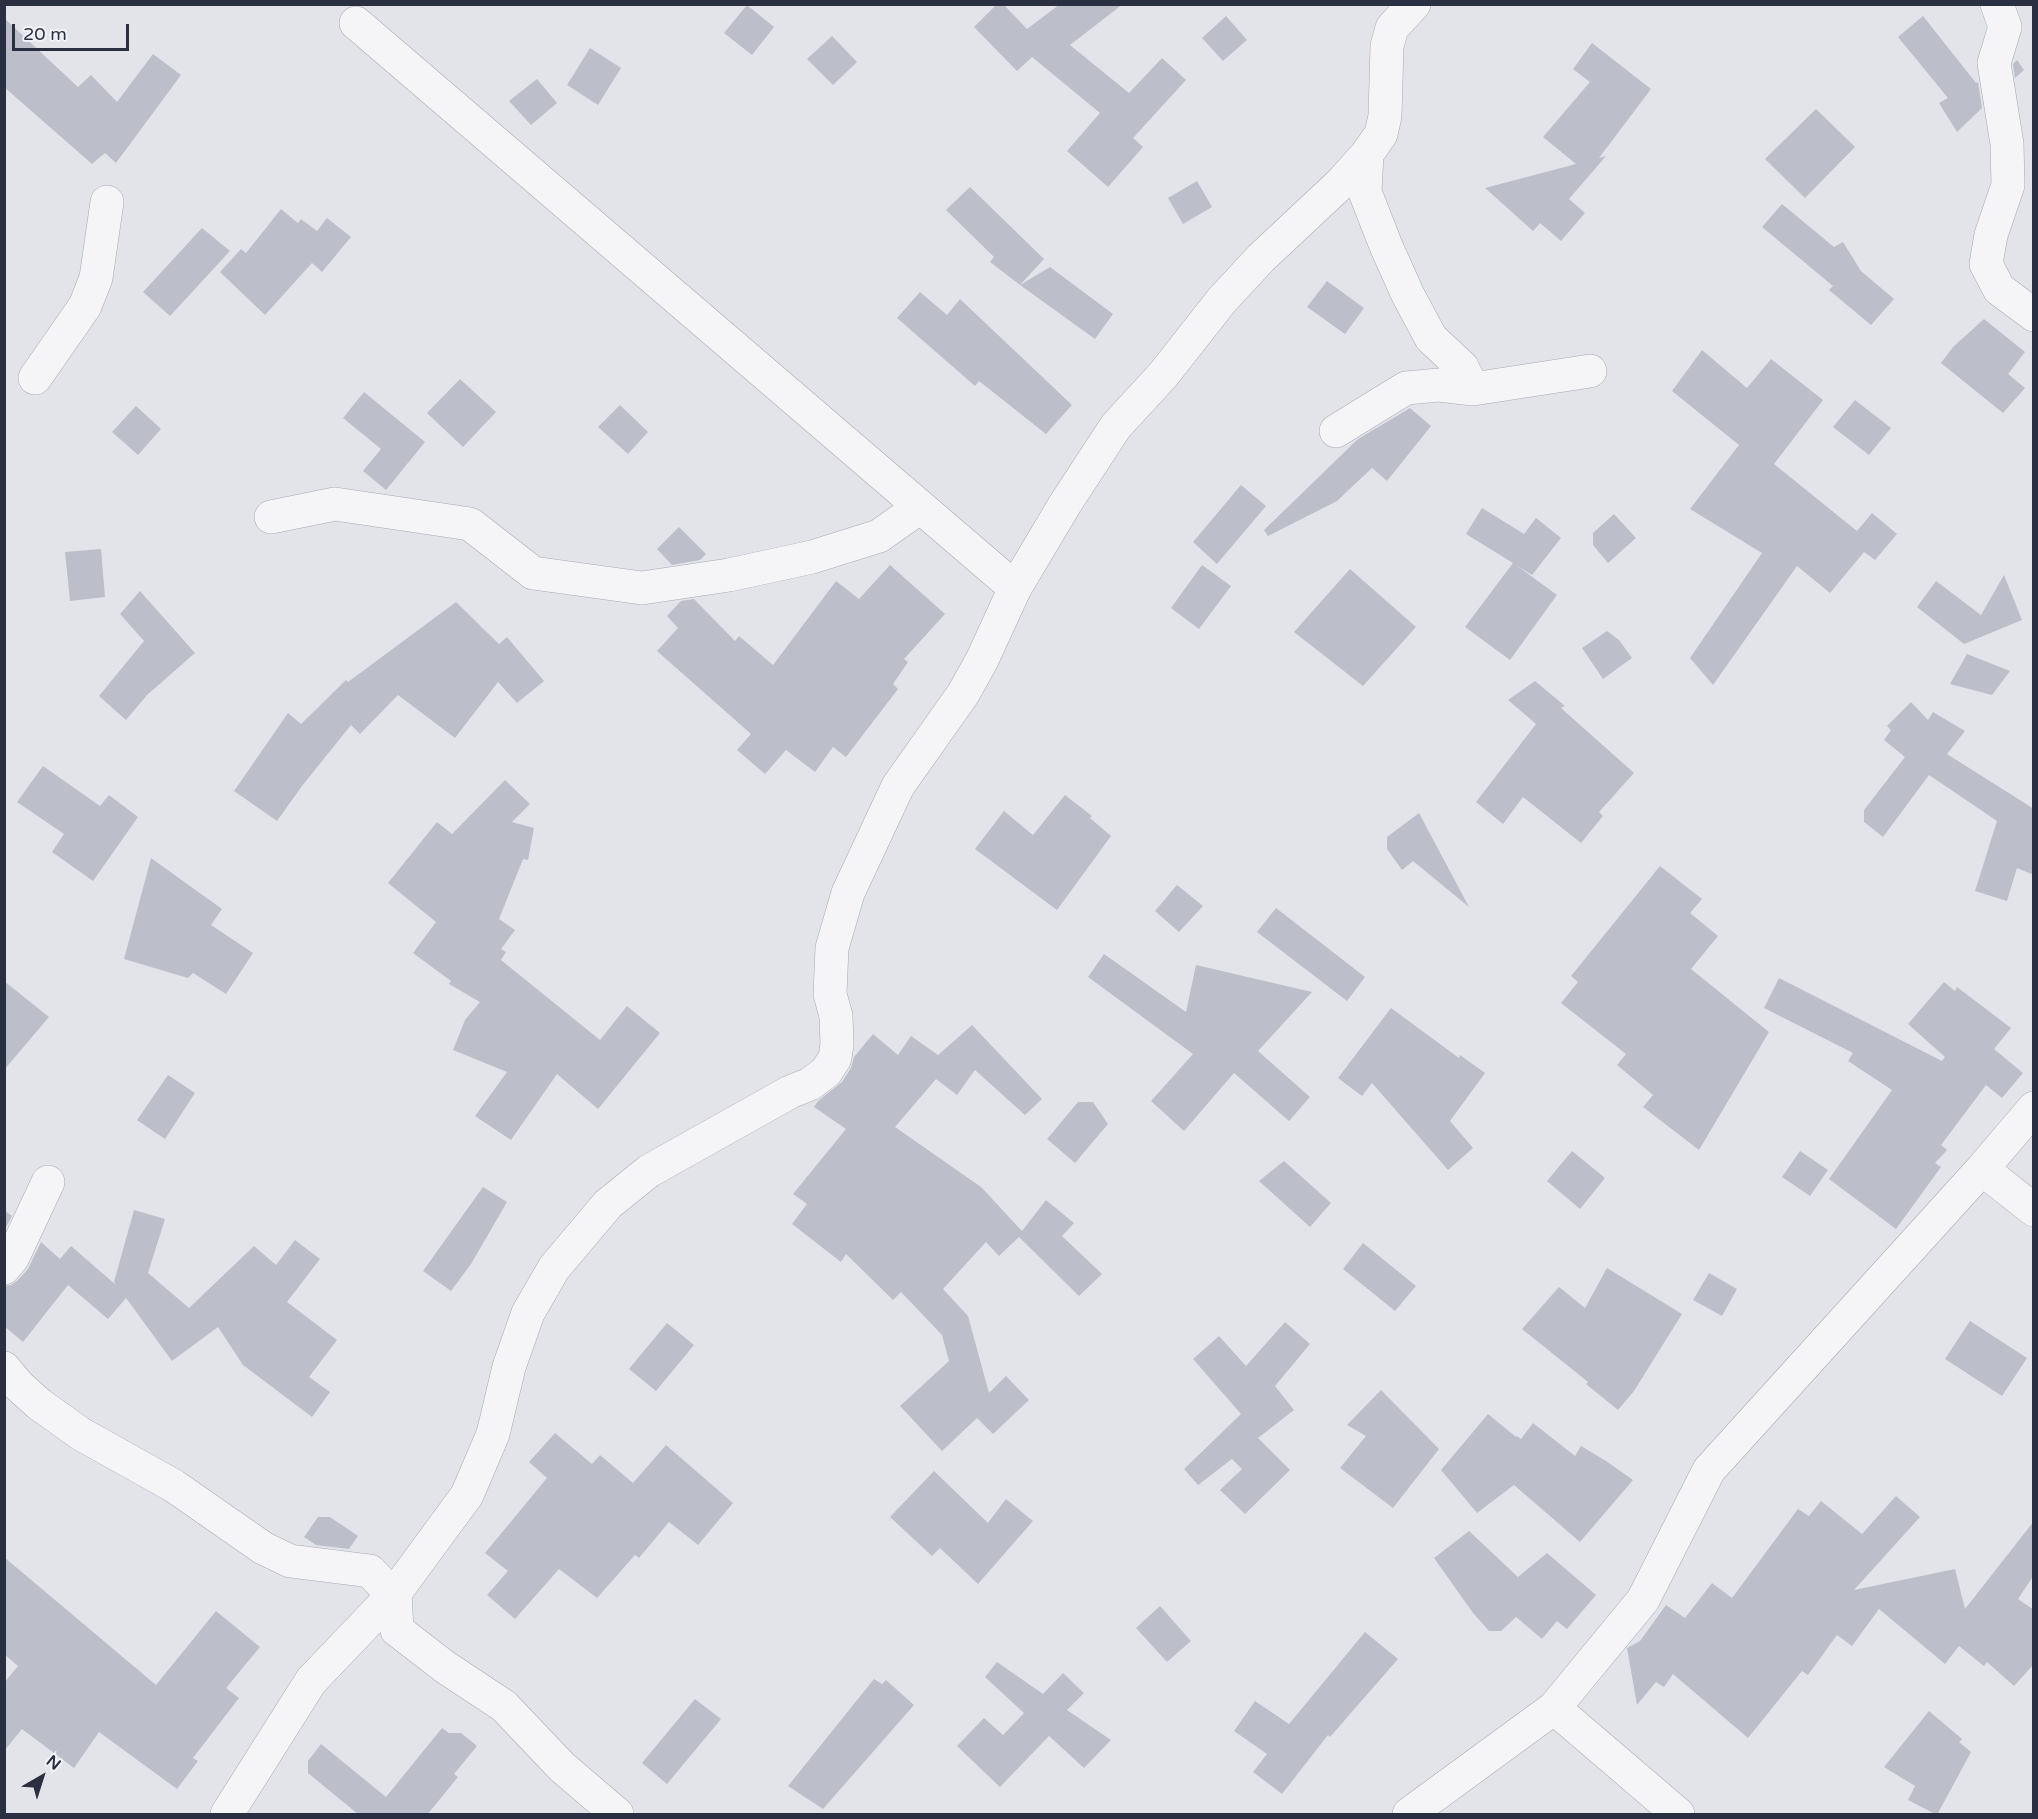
<!DOCTYPE html>
<html>
<head>
<meta charset="utf-8">
<style>
  body { margin:0 }
  #map { position:relative; width:2038px; height:1819px; overflow:hidden; background:#e2e4ea; font-family:"Varela Round",sans-serif }
  canvas { display:block }
  .frame { position:absolute; inset:0; border:6px solid #2a2f42; pointer-events:none }
  .north { position:absolute; left:12px; top:1747px; width:60px; height:60px; -webkit-text-stroke:4px #f1f3f8; paint-order:stroke; rotate:39deg; font-size:16px; font-weight:700; line-height:24px; text-align:center; color:#2a2f42 }
  .north::after { content:''; display:block; margin:auto; width:21px; height:27px; background:#2a2f42; clip-path:polygon(50% 0,100% 100%,50% 72%,0 100%) }
  .scale { position:absolute; left:12px; top:24px; width:117px; height:27px; box-sizing:border-box; border:3px solid #2a2f42; border-top:0; padding-left:8px; font-size:18px; line-height:21px; white-space:nowrap; color:#2a2f42; -webkit-text-stroke:4px #f1f3f8; paint-order:stroke }
</style>
</head>
<body>
<div id="map">
<canvas width="2038" height="1819"></canvas>
<div class="frame"></div>
<div class="north">N</div>
<div class="scale">20 m</div>
</div>
<script>
const c = document.querySelector('canvas').getContext('2d');
c.lineJoin = 'round';
function paint(path, color) { c.fillStyle = color; c.fill(path, 'evenodd'); }
function trace(path, color, width, dash) { c.strokeStyle = color; c.lineWidth = width; c.lineCap = dash ? 'butt' : 'round'; c.setLineDash(dash || []); c.stroke(path); }
paint(new Path2D(`
  M997 4H1003L1027 29 1060 4H1123L1070 45 1129 93 1162 58 1186 80 1133 138 1143 147 1108 187 1067 151 1100 113 1032 57 1017 71 974 27Z
  M747 5 774 27 752 55 724 33Z
  M1226 16 1247 40 1223 61 1202 38Z
  M1923 16 1976 83 1978 82 1982 108 1957 132 1939 103 1948 98 1898 37Z
  M4 18 78 87 91 75 117 102 153 54 181 75 116 163 105 153 92 164 4 87Z
  M832 36 857 62 833 85 807 59Z
  M1592 43 1651 89 1599 158 1606 156 1569 199 1585 213 1561 241 1540 223 1533 231 1485 188 1576 164 1543 137 1590 82 1573 69Z
  M590 48 621 68 598 105 567 85Z
  M2017 60 2024 70 2015 78 2013 64Z
  M537 79 557 103 531 125 509 101Z
  M1816 109 1855 147 1805 198 1765 159Z
  M1197 181 1212 207 1183 224 1168 198Z
  M970 187 1044 259 1020 285 990 262 994 257 946 210Z
  M1782 204 1834 247 1843 242 1861 271 1894 299 1871 325 1829 290 1833 286 1762 227Z
  M281 209 298 223 301 219 317 231 327 218 351 237 322 272 312 263 265 315 220 272 241 249 246 253Z
  M202 228 230 251 170 316 143 292Z
  M1050 267 1113 314 1095 339 1020 285Z
  M1327 281 1364 308 1345 334 1307 307Z
  M920 292 947 315 960 299 1072 405 1046 434 979 381 975 386 897 318Z
  M1984 319 2025 352 2008 374 2025 388 2003 413 1941 363 1953 347Z
  M1702 350 1747 388 1771 359 1823 400 1774 464 1857 531 1872 513 1897 534 1875 560 1864 552 1830 593 1797 566 1713 685 1690 658 1762 553 1690 509 1739 445 1672 391Z
  M460 379 496 412 463 447 427 413Z
  M364 392 425 442 386 490 363 471 381 449 343 418Z
  M1855 400 1891 428 1869 455 1833 427Z
  M620 405 648 432 628 454 598 427Z
  M136 406 161 429 138 455 112 432Z
  M1410 408 1431 426 1387 481 1372 468 1337 501 1268 536 1264 530 1358 439Z
  M1241 485 1266 506 1217 564 1193 542Z
  M1482 508 1524 534 1536 518 1561 538 1532 575 1516 565 1557 595 1510 660 1465 627 1513 563 1466 534Z
  M1614 514 1636 538 1608 563 1593 545V533Z
  M679 527 706 554 700 560 672 565 657 549Z
  M101 549 105 597 70 601 65 552Z
  M890 565 945 614 904 659 908 662 893 684 898 689 846 757 833 747 815 772 786 750 765 774 737 750 751 734 657 651 678 628 667 616 681 601 694 599 735 641 739 636 773 665 836 581 859 599Z
  M1202 565 1231 586 1199 629 1171 608Z
  M1350 569 1416 627 1363 686 1294 632Z
  M2004 575 2022 620 1964 644 1917 607 1936 581 1981 615Z
  M140 591 195 653 147 695 126 720 99 696 144 641 120 614Z
  M456 602 499 644 507 637 544 681 517 703 498 682 455 738 398 695 360 734 351 725 302 786 277 821 234 791 288 713 301 724 346 680 348 682Z
  M1607 631 1619 640 1632 658 1603 679 1582 648Z
  M1967 654 2010 671 1992 695 1950 684Z
  M1535 681 1565 706 1561 708 1634 773 1599 812 1603 816 1581 843 1523 797 1503 824 1476 802 1536 724 1508 700Z
  M1911 702 1928 720 1933 712 1965 731 1947 754 2034 809V875L2017 868 2007 901 1975 891 1997 821 1929 775 1883 837 1864 822V810L1905 757 1884 740 1891 730 1887 726Z
  M43 766 100 806 109 795 138 817 93 881 52 852 64 834 17 802Z
  M505 780 530 804 512 822 534 828 528 860 523 859 499 919 515 930 501 949 506 952 501 960 600 1040 627 1006 660 1033 598 1109 557 1074 511 1140 475 1116 507 1072 453 1050 465 1020 480 1002 449 984 451 981 413 953 436 922 388 883 437 822 452 834Z
  M1065 795 1092 816 1090 818 1111 836 1057 910 975 849 1004 811 1033 835Z
  M1419 813 1469 907 1413 861 1402 870 1387 849V837Z
  M151 858 222 909 211 925 253 953 226 994 193 973 188 978 124 959Z
  M1660 866 1702 899 1690 913 1718 936 1691 969 1769 1032 1699 1150 1643 1107 1653 1095 1617 1065 1626 1054 1561 1003 1578 982 1571 976Z
  M1177 885 1203 906 1179 932 1155 911Z
  M1276 908 1365 977 1347 1001 1257 932Z
  M1104 954 1186 1012 1196 965 1312 992 1258 1051 1310 1097 1289 1121 1234 1073 1184 1131 1151 1101 1193 1054 1088 977Z
  M1779 978 1942 1061 1945 1057 1908 1024 1944 982 1955 991 1957 987 2011 1028 1994 1049 2023 1073 2002 1098 1986 1085 1941 1145 1947 1150 1935 1163 1941 1167 1896 1229 1829 1179 1892 1090 1848 1061 1853 1053 1764 1008Z
  M4 981 49 1017 4 1070Z
  M1391 1008 1459 1058 1460 1055 1485 1073 1450 1121 1473 1148 1448 1170 1372 1083 1362 1096 1338 1078Z
  M972 1025 1042 1099 1025 1115 975 1070 957 1095 936 1079 895 1127 981 1187 1022 1231 1046 1200 1074 1223 1062 1236 1102 1274 1079 1296 1019 1237 999 1256 986 1242 943 1289 968 1316 989 1393 1006 1376 1029 1400 993 1434 977 1418 942 1451 900 1406 949 1361 942 1335 901 1292 893 1300 846 1254 841 1262 792 1224 807 1204 793 1194 846 1129 814 1107 818 1101 842 1082 851 1068 854 1057 873 1034 898 1055 911 1036 938 1055Z
  M168 1075 195 1093 165 1139 137 1120Z
  M1078 1102H1093L1108 1124 1075 1163 1047 1139Z
  M1572 1151 1605 1178 1580 1209 1547 1181Z
  M1800 1151 1828 1170 1810 1196 1782 1177Z
  M1284 1161 1331 1203 1310 1227 1259 1181Z
  M483 1187 507 1202 471 1264 451 1291 423 1271Z
  M4 1210 12 1216 4 1231Z
  M134 1210 165 1219 148 1273 189 1308 254 1246 276 1265 295 1240 320 1259 287 1302 337 1340 309 1377 330 1392 312 1417 243 1365 218 1327 172 1361 126 1298 108 1319 68 1285 23 1342 4 1326V1286L11 1285 18 1280 28 1269 41 1242 60 1259 71 1246 116 1285 114 1282Z
  M1363 1243 1416 1286 1395 1311 1343 1269Z
  M1607 1268 1682 1314 1634 1391 1618 1410 1586 1384 1588 1382 1522 1329 1559 1287 1585 1308Z
  M1709 1273 1737 1289 1722 1316 1693 1300Z
  M1970 1321 2027 1358 2002 1396 1945 1359Z
  M1285 1322 1310 1344 1275 1386 1294 1410 1258 1438 1290 1470 1245 1514 1220 1490 1242 1469 1232 1459 1198 1485 1184 1469 1241 1414 1193 1359 1219 1336 1246 1366Z
  M667 1323 694 1345 656 1391 629 1369Z
  M1381 1390 1439 1449 1393 1508 1340 1468 1366 1436 1347 1425Z
  M1488 1414 1516 1437 1517 1436 1521 1439 1533 1423 1575 1456 1581 1446 1606 1461 1633 1480 1580 1542 1514 1485 1477 1513 1441 1470Z
  M555 1433 592 1464 600 1455 633 1483 666 1445 733 1503 698 1545 669 1522 639 1558 635 1555 597 1598 559 1569 515 1619 487 1595 508 1571 485 1553 547 1478 529 1462Z
  M934 1471 988 1523 1006 1499 1033 1521 978 1584 940 1548 932 1556 890 1517Z
  M1896 1496 1920 1517 1854 1590 1955 1569 1965 1609 2034 1521V1575L2018 1599 2034 1610V1664L2014 1686 1987 1662 1984 1666 1959 1646 1945 1664 1879 1609 1852 1646 1837 1635 1808 1675 1802 1671 1748 1738 1673 1674 1664 1687 1656 1682 1637 1705 1627 1648 1640 1641 1666 1605 1685 1618 1712 1583 1732 1598 1798 1509 1809 1516 1821 1501 1862 1534Z
  M318 1517H330L358 1536 349 1549 316 1545 304 1537Z
  M1469 1531 1518 1577 1547 1553 1596 1595 1567 1629 1557 1621 1542 1639 1516 1617 1501 1631H1489L1473 1613 1434 1558Z
  M4 1557 156 1685 216 1611 260 1647 226 1688 239 1698 193 1758 198 1761 177 1789 99 1732 74 1768 22 1729 4 1751V1683L18 1666 4 1654Z
  M1160 1606 1191 1641 1167 1662 1136 1628Z
  M1365 1632 1398 1659 1330 1737 1328 1735 1282 1794 1253 1772 1267 1754 1234 1731 1255 1701 1289 1724Z
  M997 1662 1043 1694 1063 1673 1084 1693 1067 1710 1111 1740 1084 1768 1049 1736 1000 1787 957 1746 984 1718 1003 1735 1024 1713 985 1677Z
  M874 1679 882 1684 886 1680 914 1705 823 1809 788 1786Z
  M695 1699 721 1719 667 1784 642 1763Z
  M1929 1711 1962 1739 1959 1742 1971 1752 1937 1815 1908 1800 1915 1786 1884 1767Z
  M442 1728 449 1733H461L477 1746 454 1774 458 1777 427 1815H359L308 1773V1761L321 1744 386 1797Z`), '#bcbfca');
const minor = new Path2D(`
  M1997 4 2005 27 1994 63 2007 144 2008 185 1991 235 1986 264 1999 289 2034 315
  M356 23 1015 588
  M1367 154 1365 192 1386 246 1408 295 1431 338 1462 367 1473 389
  M35 378 85 306 96 278 107 202
  M1336 431 1406 388 1439 385 1473 389 1590 371
  M271 517 335 504 470 524 533 573 642 588 729 575 812 557 879 536 920 507
  M1982 1169 2034 1210
  M4 1268 13 1257 48 1182
  M4 1368 19 1386 39 1404 81 1434 174 1486 263 1548 290 1561 370 1571 383 1585 395 1593 397 1630 445 1667 504 1706 562 1767 617 1814
  M1554 1708 1678 1814
  M227 1814 311 1681 395 1593 467 1495 493 1434 509 1367 528 1313 554 1268 608 1204 649 1171 790 1092 810 1084 826 1072 835 1058 837 1044 836 1016 830 994 832 948 848 893 898 786 963 694 982 660 1015 588 1065 504 1116 426 1163 375 1222 300 1261 258 1340 184 1367 154 1381 134 1385 116 1387 46 1392 28 1414 4
  M1409 1814 1554 1708 1643 1600 1709 1470 1982 1169 2034 1108`);
trace(minor, '#a7aab4', 34);
trace(minor, '#f5f5f8', 33);
</script>
</body>
</html>
